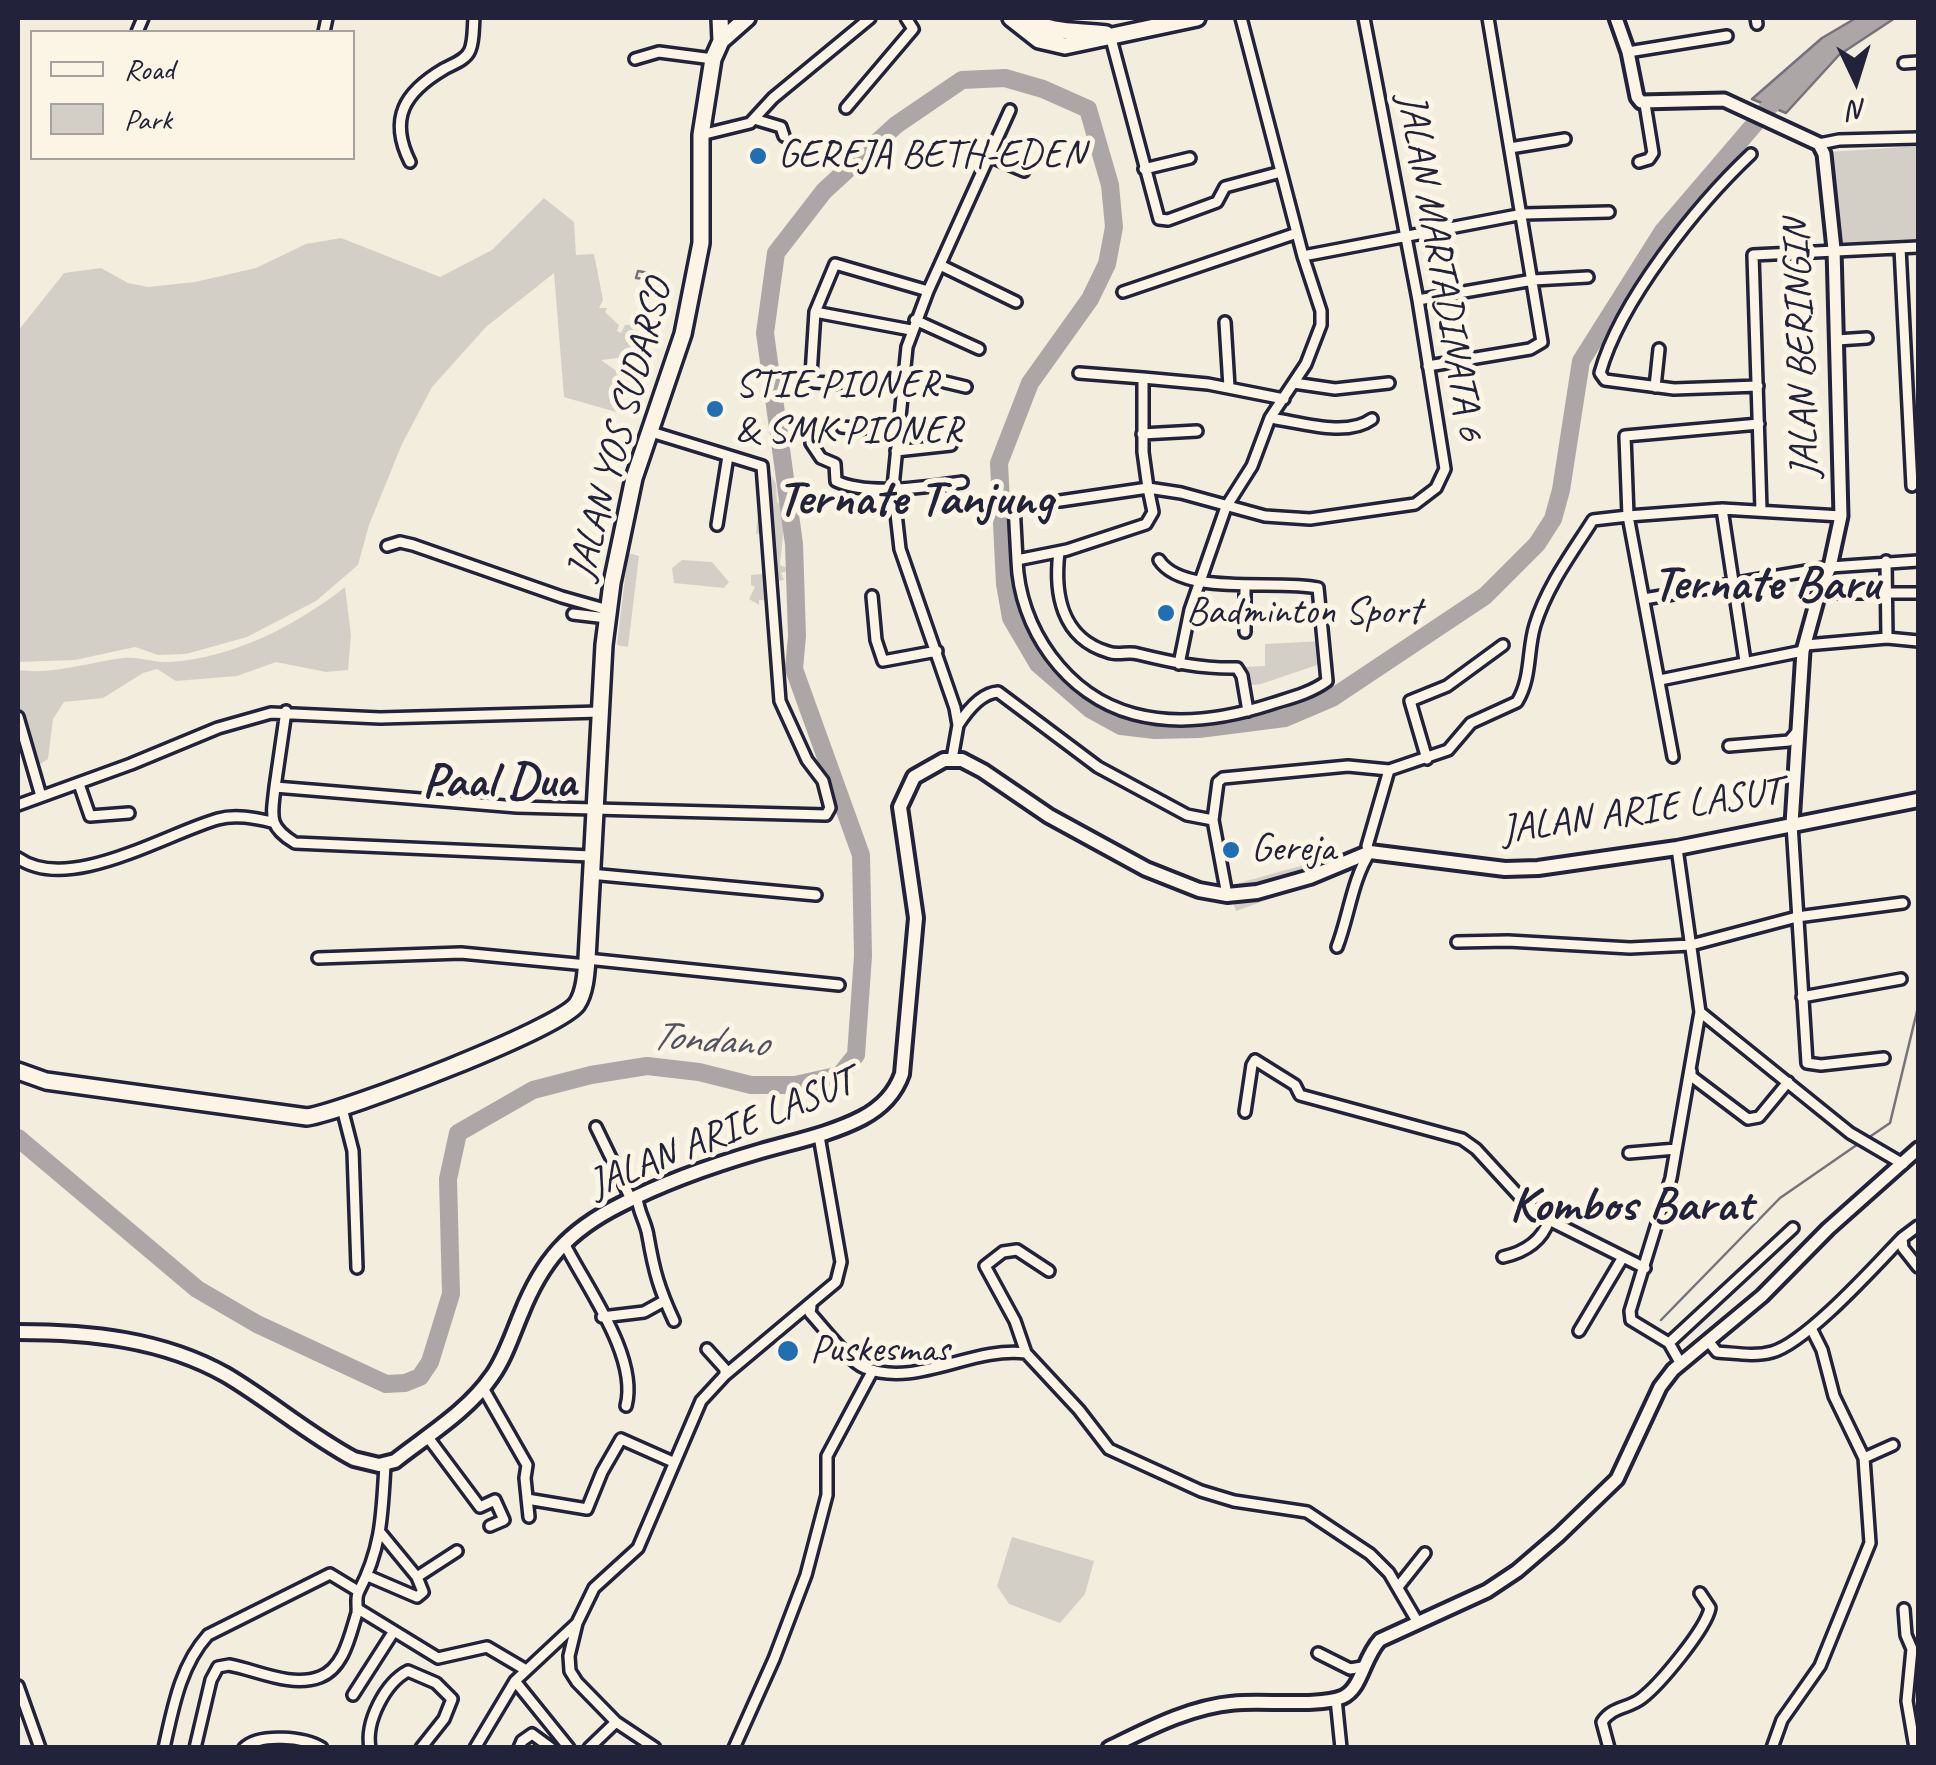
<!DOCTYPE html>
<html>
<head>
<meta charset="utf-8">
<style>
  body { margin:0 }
  #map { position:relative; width:1936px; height:1765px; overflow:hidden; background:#f3edde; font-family:Caveat,sans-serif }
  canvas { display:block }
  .frame { position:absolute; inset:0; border:20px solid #22223b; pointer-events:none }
  .legend { position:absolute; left:30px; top:30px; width:325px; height:130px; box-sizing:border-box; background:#fcf5e5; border:2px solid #a5a1a1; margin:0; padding:12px 18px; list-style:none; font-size:30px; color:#22223b }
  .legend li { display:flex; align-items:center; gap:20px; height:50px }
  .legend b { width:50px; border:2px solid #a5a1a1 }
  .north { position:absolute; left:1806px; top:30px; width:100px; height:100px; -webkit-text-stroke:8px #fcf5e5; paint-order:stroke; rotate:176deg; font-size:28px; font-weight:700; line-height:40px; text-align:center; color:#22223b }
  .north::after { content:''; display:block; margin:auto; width:35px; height:45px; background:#22223b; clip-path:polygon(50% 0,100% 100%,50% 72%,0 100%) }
</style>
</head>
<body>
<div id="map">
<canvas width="1936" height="1765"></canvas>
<div class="frame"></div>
<ul class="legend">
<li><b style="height:12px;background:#fcf5e5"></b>Road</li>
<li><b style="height:28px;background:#d4cfc6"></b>Park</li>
</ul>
<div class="north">N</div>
</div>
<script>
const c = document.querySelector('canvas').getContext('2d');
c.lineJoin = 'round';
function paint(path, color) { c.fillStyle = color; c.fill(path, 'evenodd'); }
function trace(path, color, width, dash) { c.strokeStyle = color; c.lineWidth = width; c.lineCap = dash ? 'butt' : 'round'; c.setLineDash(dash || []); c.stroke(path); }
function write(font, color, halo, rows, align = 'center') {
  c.font = font + ' Caveat,sans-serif'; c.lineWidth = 10; c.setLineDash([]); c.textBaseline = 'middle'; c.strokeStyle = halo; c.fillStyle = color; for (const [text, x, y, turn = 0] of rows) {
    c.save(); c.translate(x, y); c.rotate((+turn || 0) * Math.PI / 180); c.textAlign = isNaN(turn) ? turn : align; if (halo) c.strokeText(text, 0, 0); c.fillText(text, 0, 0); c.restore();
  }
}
paint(new Path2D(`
  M1918 146V241L1836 246 1828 152Z
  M544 198 574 222 576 255 594 254 603 300 599 308H607L605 312 619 325 617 331 621 333 625 325C635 324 642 326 652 323L655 328 642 337 643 345 638 348V356L649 362 641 377 625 357 601 360 639 387 634 392 627 393 616 412 564 397 554 273 486 327 432 387 402 444 369 525 358 565 316 601 247 637 186 654 158 655 135 647 75 660 18 662V331L64 273 101 268 128 283 148 287 195 282 256 268 306 244 341 238 440 277 492 250Z
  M763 469 769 471 776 484 777 502 784 506C786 514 781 555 780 565L787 568V571L781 573 784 580 769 583 771 601 759 600V605L749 599 755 587 751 585V575L762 574 766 567 768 533 756 534 758 513 765 509Z
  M628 553 639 556 628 647 617 645Z
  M682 560 712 562 729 582 724 588 674 583 672 568Z
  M345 587 351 635 348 670 326 672 276 662 237 676 176 681 157 669 143 673 103 698 64 702 53 719 48 759 34 768 18 711V670C55 675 88 662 124 658 139 656 154 663 170 662 232 658 296 626 345 587Z
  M1324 641 1326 662 1261 684 1244 686 1242 667 1265 666V644Z
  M1362 849 1357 868 1236 911 1228 886Z
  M1012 1537 1094 1561 1085 1594 1060 1623 1009 1604 997 1586Z`), '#d4cfc6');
const water = new Path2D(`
  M1856 18H1895L1839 55 1786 113 1752 99 1822 38Z`);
paint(water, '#aca7a6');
trace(water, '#75727b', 2.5);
trace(new Path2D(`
  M638 271 649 273 646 279 636 278Z
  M1868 1138 1890 1123 1918 1007
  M1661 1320 1780 1198 1861 1142`), '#75727b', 2.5);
trace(new Path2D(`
  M18 1138 197 1289 257 1324 386 1384 405 1383 420 1377 430 1362 451 1294 448 1179 458 1133 533 1090 591 1075 647 1066 699 1072 751 1085H795L840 1075 856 1055 863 956 861 855 794 669 797 636 794 544 765 333 776 253 824 191 896 125 962 80 1005 78 1043 89 1088 109 1110 185 1114 227 1107 264 1090 299 1030 383 999 463 1005 584 1011 618 1038 664 1090 709 1121 726 1155 730 1199 729 1285 718 1332 698 1485 596 1537 544 1553 519 1561 490 1581 361 1663 231 1782 92`), '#aca7a6', 18);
const minor = new Path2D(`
  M1756 18 1757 24
  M137 32 143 18
  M324 32 327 18
  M1110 35 1159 219 1168 220 1217 202 1225 187 1281 172
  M1628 52 1727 36
  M635 59 659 52 713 59
  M1904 63 1918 62
  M846 108 913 29 906 18
  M754 119 781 127 784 136
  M701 135 750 123 773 98 870 18
  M1819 144 1839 140 1918 138
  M1510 148 1565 139
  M1751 154C1697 205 1620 301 1600 373L1605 380 1674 389 1758 386
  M991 157 1024 171
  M410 162C388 118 405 92 444 69 453 64 466 60 470 50 474 40 473 28 474 18
  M1639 162 1649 159 1653 153 1645 104
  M1144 169 1190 158
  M1900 248 1912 486
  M1303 256 1523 214 1609 212
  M940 265 1016 302
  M1123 292 1297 233
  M1418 300 1533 280 1588 277
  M815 312 911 330
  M915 320 979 349
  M1225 322 1229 387
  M1837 340 1867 338
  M1428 366 1530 349 1542 342 1488 18
  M903 372 966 387
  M1079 373 1143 378
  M1294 383 1335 389 1389 383
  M1655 387 1659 349
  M901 388 814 382 811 375 815 312 835 264 928 291
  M1284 399 1208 384 1143 378V452L1148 488 1181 493 1265 516 1310 519 1415 504 1436 488 1445 469 1418 300 1364 18
  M1270 418C1300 422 1346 438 1372 419
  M842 427 898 432
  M1142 434 1197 431
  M811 443 821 458 835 464 836 481C867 496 927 487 962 482
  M896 451 951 445
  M1014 505 1017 560 1067 550 1146 524 1153 512 1148 488 1060 501
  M1722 509 1745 661
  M1761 510 1753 255 1918 247
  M717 525 728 456
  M387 546 400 542 413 545 562 597 608 610
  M1059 552C1054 593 1061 638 1108 652 1118 656 1128 651 1138 654 1171 662 1202 669 1237 668L1242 676 1248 711
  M1017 560C1019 628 1066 696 1134 714 1179 726 1228 718 1271 704 1290 698 1311 693 1327 681L1318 588C1277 579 1183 597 1159 560
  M1886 561 1887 638
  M1819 593H1918
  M872 596 876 640 883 661 937 651
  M1644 599 1830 567 1918 561
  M573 614 607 618
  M1245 632V586
  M1806 645 1887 638 1918 641
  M1179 664 1190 610 1226 507 1252 466 1270 418 1306 364 1321 325V311L1303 256 1241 18
  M1660 680 1803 651
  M286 711 275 787 517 807 826 815 830 808 823 781 807 760 780 701 762 466 648 431
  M18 717 41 796
  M958 725C967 711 981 693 998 692L1098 767 1187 815 1213 820
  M1729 746 1789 741 1796 733
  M1673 757 1628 516 1722 509 1841 516
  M952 759 958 725 955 708 900 549 893 487 907 347 928 291 1010 110
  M1427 759 1410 701 1447 686 1503 645
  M79 784 90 816 129 813
  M275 787C272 816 267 826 295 843L591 856
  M18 805 131 764 218 728 271 713 380 718 600 712
  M1792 824 1807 1063 1821 1065 1884 1058
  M1677 848 1700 1012 1671 1178 1630 1311 1631 1320 1669 1343 1681 1364
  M18 858C69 894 165 834 218 819 235 814 255 818 272 822
  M590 874 816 895
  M1227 895 1213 820 1218 782 1223 778 1348 766 1389 770
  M1457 942 1508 941 1630 948 1691 945 1797 917 1903 903
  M1337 947C1349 916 1352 880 1370 852L1367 846 1389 770 1448 750 1471 723 1517 702C1532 677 1527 651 1535 625 1547 586 1572 553 1593 520L1628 516 1625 436 1759 424
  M318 958 461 953 587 965
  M587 959 839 985
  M1802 997 1901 979
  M1700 1012 1850 1133 1903 1164
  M1691 1071V1076L1748 1119 1759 1117 1788 1082
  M342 1108 353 1151 357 1268
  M1245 1112 1252 1065 1255 1060 1295 1085 1300 1095 1462 1139 1476 1149 1521 1198 1545 1218 1645 1268
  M596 1127 631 1199
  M1629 1153 1676 1149
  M637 1197C638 1212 646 1222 648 1236 654 1271 659 1289 674 1321
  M1902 1238 1903 1248 1918 1267
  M564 1243C586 1287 639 1357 626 1406
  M1503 1257C1525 1252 1542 1241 1549 1220
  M811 1306 810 1313C823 1327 849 1362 865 1368 917 1388 972 1346 1026 1353L1079 1410 1109 1449 1201 1491 1234 1501 1307 1512 1370 1554 1389 1573 1417 1621
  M602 1317 644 1312 664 1301
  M1579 1331 1623 1257
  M1709 1342 1717 1352C1735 1353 1754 1357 1772 1352 1806 1343 1875 1266 1902 1238L1918 1226
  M1669 1343 1793 1228
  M707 1349 725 1369V1375
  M1026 1353 1015 1321 985 1266 1003 1252 1017 1250 1049 1271
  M483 1388 527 1465 525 1478 529 1517
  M427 1436 480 1507 495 1500 504 1520 490 1526
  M1864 1458 1893 1445
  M527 1499 587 1509 602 1472 621 1439 673 1462
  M368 1576 417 1597 423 1592 417 1577 380 1532
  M417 1577 457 1551
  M1398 1587 1425 1553
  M358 1609 438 1658 487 1647 526 1670
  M1904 1609 1906 1635 1912 1649 1907 1701 1915 1748
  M1318 1653 1350 1669 1362 1667
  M515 1681 569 1748
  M18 1686 40 1748
  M353 1695 394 1631
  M1336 1699 1341 1748
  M164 1748C173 1708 180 1666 208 1635L330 1574 358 1591
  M195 1748 211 1680 218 1667 229 1665C257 1670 291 1688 320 1677 344 1668 350 1635 357 1613 358 1606 355 1598 359 1591 382 1547 382 1514 385 1465
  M244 1748C259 1733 305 1737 322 1748
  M370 1748C365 1722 385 1683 408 1671L436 1683 452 1699 444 1719 421 1748
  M475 1748 515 1681 577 1623
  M519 1748 522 1741 532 1734 551 1748
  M589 1748 616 1722
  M655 1748 616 1722 577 1682 570 1671 569 1656 577 1623 594 1588 638 1548 701 1401 725 1375 836 1282 841 1262 819 1136
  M734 1748 774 1659 806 1575 827 1495V1456L873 1370
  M1609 1748 1602 1722C1613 1706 1628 1709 1642 1698 1660 1684 1706 1629 1710 1608L1700 1593
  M1772 1748 1782 1720 1820 1666 1870 1543 1864 1458 1834 1396 1822 1350 1811 1328`);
const tertiary = new Path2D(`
  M1616 18 1628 52 1637 97 1641 102 1724 100 1819 144 1824 154 1834 249 1841 516 1830 567 1819 593 1803 651 1792 824
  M1109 1748C1148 1729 1189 1707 1234 1703 1260 1700 1321 1707 1343 1697 1362 1688 1363 1658 1380 1640L1487 1591 1517 1571 1559 1535 1617 1479 1660 1387 1673 1370 1762 1296 1828 1229 1918 1149`);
const secondary = new Path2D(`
  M18 1332C89 1332 162 1339 226 1375 270 1401 309 1435 354 1459L379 1465 395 1461C428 1435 468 1411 492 1376 505 1358 512 1335 521 1314 542 1261 568 1231 620 1205 664 1182 713 1165 761 1151 796 1141 831 1134 862 1118 881 1108 895 1094 902 1074L916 918 900 807 914 777 944 760H962L983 771 1049 816 1146 869 1199 890 1227 895 1257 892 1310 877 1370 852 1505 869 1538 868 1677 848 1918 800`);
const trunk = new Path2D(`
  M720 18 721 41
  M1011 18 1039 40 1065 46 1197 18
  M1027 18C1051 34 1078 30 1106 34
  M18 1071 46 1081 307 1117C345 1111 559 1029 577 1004 585 992 586 973 587 959L604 645 612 583 634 478 683 334 701 243V135L713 59 721 41 747 18`);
trace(minor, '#22223b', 16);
trace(tertiary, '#22223b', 19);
trace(secondary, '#22223b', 20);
trace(trunk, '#22223b', 22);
trace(minor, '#fcf5e5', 9);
trace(tertiary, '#fcf5e5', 11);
trace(secondary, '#fcf5e5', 12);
trace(trunk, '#fcf5e5', 15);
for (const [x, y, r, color] of [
  [758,156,10,"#1f6fb2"],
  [715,409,10,"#1f6fb2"],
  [1166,613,10,"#1f6fb2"],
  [1231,850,10,"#1f6fb2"],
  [788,1351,12,"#1f6fb2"]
]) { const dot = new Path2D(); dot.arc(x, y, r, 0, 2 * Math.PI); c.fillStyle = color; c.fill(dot); trace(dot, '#fcf5e5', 4); }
write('40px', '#22223b', '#fcf5e5', [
  ["GEREJA BETH-EDEN",778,156],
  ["STIE PIONER",735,386],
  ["& SMK PIONER",735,432],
  ["Badminton Sport",1186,613],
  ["Gereja",1251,850],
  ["Puskesmas",810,1351]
], 'left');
write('40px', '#22223b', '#fcf5e5', [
  ["JALAN MARTADINATA 6",1440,267,80],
  ["JALAN BERINGIN",1802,349,-92],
  ["JALAN YOS SUDARSO",621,430,-75],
  ["JALAN ARIE LASUT",1641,812,-8],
  ["JALAN ARIE LASUT",722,1134,-22]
]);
write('italic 42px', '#525160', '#fcf5e5', [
  ["Tondano",709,1041,4]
]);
write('bold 50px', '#22223b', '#fcf5e5', [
  ["Ternate Tanjung",915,501],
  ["Ternate Baru",1766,586],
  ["Paal Dua",499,783],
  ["Kombos Barat",1631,1207]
]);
</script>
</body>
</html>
